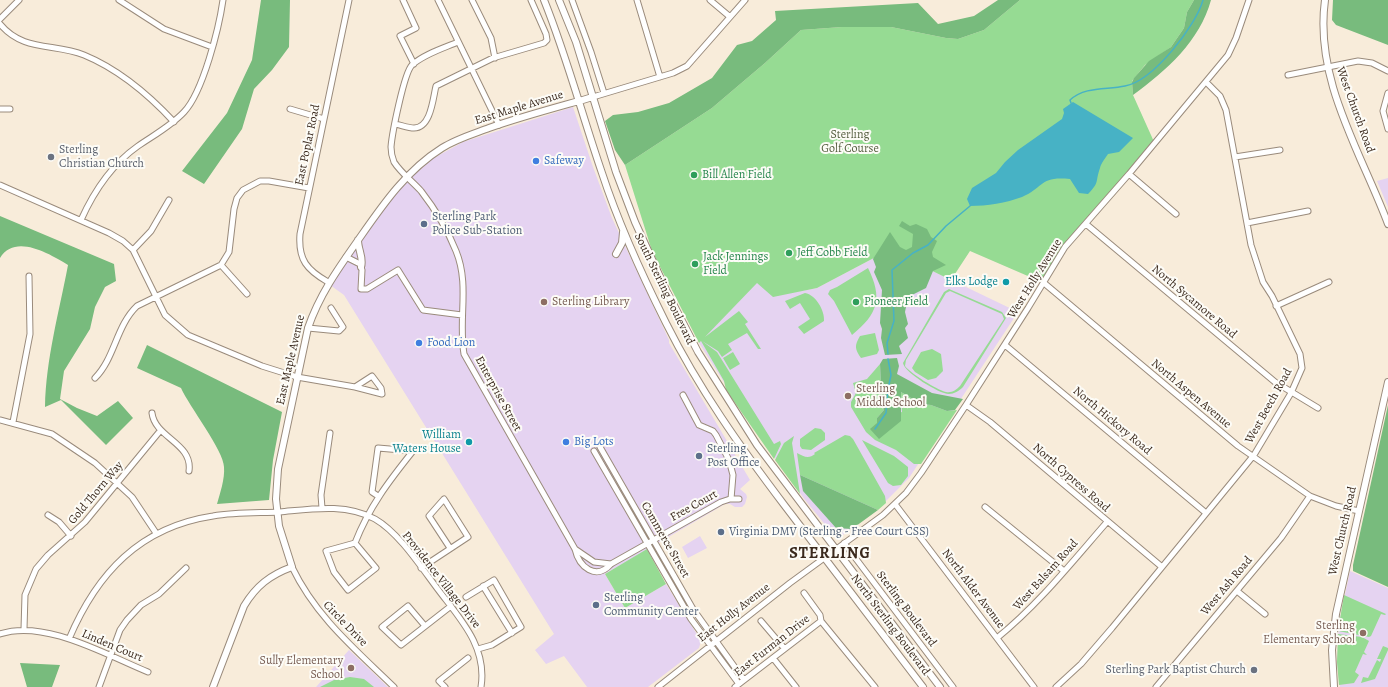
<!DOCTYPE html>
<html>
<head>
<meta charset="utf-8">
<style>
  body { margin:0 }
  canvas { display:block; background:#f8ecda }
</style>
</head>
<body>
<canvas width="1388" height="687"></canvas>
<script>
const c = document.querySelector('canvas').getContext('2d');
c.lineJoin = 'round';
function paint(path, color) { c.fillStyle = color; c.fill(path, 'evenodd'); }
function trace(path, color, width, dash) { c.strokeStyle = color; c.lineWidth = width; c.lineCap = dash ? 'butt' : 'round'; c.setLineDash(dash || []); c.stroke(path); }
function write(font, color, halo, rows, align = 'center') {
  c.font = font + ' Alegreya,serif'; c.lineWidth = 4; c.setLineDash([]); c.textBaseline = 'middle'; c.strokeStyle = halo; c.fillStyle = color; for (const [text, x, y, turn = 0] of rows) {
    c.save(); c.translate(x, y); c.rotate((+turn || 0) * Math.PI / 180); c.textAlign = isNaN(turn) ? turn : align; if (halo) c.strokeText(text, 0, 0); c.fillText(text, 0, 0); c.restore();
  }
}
paint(new Path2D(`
  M573 107 593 167 612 218 669 340V343L750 480 740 489 746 494 747 497 745 504 742 507H735L730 504H725L605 574 625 608 666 584 701 641 699 648 648 687H587L564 656 546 664 535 650 554 634 344 295 330 285 397 190 432 159 463 142Z
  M1388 178V207L1377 181Z
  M889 250 1018 312 909 478 883 504 843 535 836 538 805 500 746 417 699 343 757 282 773 296 817 288Z
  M700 536 707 548 688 558 682 547Z
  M1350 571 1388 588V687H1340L1337 664 1339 623Z
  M349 650 388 687H316Z`), '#e5d3f1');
paint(new Path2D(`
  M1020 0H1194L1187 12 1184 28 1171 47 1145 65 1132 81 1133 95 1155 144 1066 247 1044 283 970 251 951 280 889 250 817 288 773 297 757 283 705 337 739 311 748 322 745 324 761 349H758L747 333 728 344 732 350 722 357 718 351 702 341 717 352 774 444 780 441 781 444 774 459 726 390 724 381 701 341 699 343 652 251 625 165 712 108 765 63 801 30 842 27H891L946 38 958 39 984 30Z
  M868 268C883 298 878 314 852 335L834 301 828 294 830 290 837 287Z
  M949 289 1002 312 1006 318 963 387C959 391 954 394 949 394 939 394 904 372 903 363L944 292ZM950 291 1002 314 1004 319 960 386C956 390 952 393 946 392 937 390 910 373 905 366L906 360 946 293Z
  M805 293C816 295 825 311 824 321L804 334 798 327 810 319 800 303 790 309 785 301Z
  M875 333 879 350 877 354 861 358C855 349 854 346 860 336Z
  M932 349 941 354 943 371 936 378 928 380 915 372 912 368 921 352Z
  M733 352 740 364 730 370 723 358Z
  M880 364 881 384 879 391 884 410 877 418 902 412 901 392 921 404 931 405 947 411 957 410 921 464H914L896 450 875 440 866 432 851 407V402L856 393 853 383 867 379Z
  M815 428 821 429 825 433V440L811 450 802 449 800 446V439Z
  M845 435 850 436 853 439 885 496 886 503 878 510 800 475 797 453C804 457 809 459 815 454L814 453Z
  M794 436 792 443 800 494 775 460 784 443Z
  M862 440 894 456 908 467V476L901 485 893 486 888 483Z
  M647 549 666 584 625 608 605 574Z
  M1344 595 1386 614 1385 615 1381 614 1371 636 1369 637 1338 631Z
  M1338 634 1362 637 1369 641 1364 652 1367 655 1363 654 1355 672 1359 675 1354 683 1339 685 1337 662Z
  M1383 646 1388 648V650L1375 679 1361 683 1363 677 1368 678 1377 660 1380 662 1381 659H1377Z
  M350 677 364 679 374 687H320L334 680Z`), '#96db93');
paint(new Path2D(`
  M261 0H290L289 47 272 70 254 89 242 129 204 184 182 171 227 113 252 60Z
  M998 0H1020L984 30 958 39 946 38 891 27H842L801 30 765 63 712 108 625 165 615 150 605 121 613 115 638 112 669 103 712 78 737 45 752 41 776 20 775 11 918 3 938 24 974 16Z
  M1194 0H1211C1200 41 1166 71 1133 95L1132 82 1134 78 1149 61 1171 47 1184 28 1187 12Z
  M1333 0H1388V45L1336 25 1332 20Z
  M0 216 114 264 116 281 105 287 95 307 90 329 64 371 60 399 77 408 97 416 118 401 133 418 106 445 61 400 45 407C46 358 59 313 68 265 50 254 15 233 0 258Z
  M902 221 910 226 916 224 927 229 931 237 937 241 932 252 933 257 946 265 933 271 926 288 908 297 905 312 908 324 905 328 908 338 899 346 902 354 885 355 881 338 882 329 880 323 882 290 874 272 876 267 873 259 890 232 900 247 906 250 912 247 913 234 899 226Z
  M147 345 282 412 273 460 269 500 217 504C220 493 225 479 224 467 224 451 189 406 181 388L137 368Z
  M897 358 899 366 897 374 932 393 963 399 955 410 947 411 931 405 921 404 901 392V421L879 439 870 429 877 423V418L884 410 879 391 881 384 880 364 883 359Z
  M1388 405V587L1353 571V565Z
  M800 475 878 510 852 529 836 528 803 491Z
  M20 663 60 665 52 687H27Z`), '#78bb7d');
paint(new Path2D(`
  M1073 102 1133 138 1119 152 1108 154C1105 159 1101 163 1100 168 1095 182 1100 182 1088 194L1079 193 1070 179C1039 176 1045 187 1022 197 1006 203 987 206 970 206L967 199 972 188 996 173 1005 162 1018 150 1062 119 1064 113 1063 109Z`), '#47b2c5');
trace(new Path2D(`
  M1071 103 1070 100C1085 86 1107 90 1125 86 1153 81 1196 26 1203 0
  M888 354 887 343 894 321 892 270 913 253 928 245 946 226 970 206
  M875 429 886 413 888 389 891 375 888 359`), '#47b2c5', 1.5);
const minor = new Path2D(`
  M119 0 164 29 212 47
  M403 0 416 28 400 36 414 64
  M438 0 499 125
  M472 0 491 38 495 58
  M572 0 591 52 604 93
  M637 0 660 77
  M710 0 729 16
  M0 19 19 0
  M0 24C23 52 54 43 84 55 118 69 149 95 174 122
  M458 42C444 48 424 54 412 65 404 73 392 134 391 147 391 152 392 157 394 162 401 173 412 181 421 191 435 209 448 231 456 251 470 285 458 319 464 354L575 549C579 567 596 581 611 564L721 502 730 499H739
  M1288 75 1358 61 1372 63 1388 71
  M1388 93 1383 111 1388 129
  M593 97 673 73 687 66 745 0
  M0 109H10
  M290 109 324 119
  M395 124C401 125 408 128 414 128 431 128 433 98 436 86L493 58 544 43 547 40 546 34 531 0
  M1235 157 1280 150
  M1129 174 1176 214
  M0 185 109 233 123 241 133 250 165 315 188 335 262 366 297 377 355 387 372 376 381 388 382 394 355 387
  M81 220C94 191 111 165 138 146 154 135 171 126 184 112 203 92 219 28 223 0
  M1247 223 1308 211
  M1086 224 1275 382 1318 408
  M133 250 151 231 169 200
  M346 257 360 264 362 270 361 289H367L398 270 423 310 462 315
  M221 265 247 294
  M328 282C307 270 298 260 300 234L349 0
  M1044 283 1238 446 1310 496 1336 506 1359 511
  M1276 306 1329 282
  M308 328 339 331 343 327 331 308
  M1005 345 1206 513
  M95 378C115 358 116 326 137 306L221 265 229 252 234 209 237 198 243 190 260 181H269L309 188
  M683 395 699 425 713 431 716 435 729 460 733 475 731 499
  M966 405 990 422 1162 567
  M152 413C155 438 193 443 189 471
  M0 420 52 434 95 463 132 497 156 533
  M13 422 30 334 29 276
  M600 447 693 609 744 680
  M594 451 691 619 739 684
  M895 504 1034 687
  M985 507 1064 571
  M322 508 321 495 330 433
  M48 515 59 522 71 536
  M355 543 376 568 348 590 334 572 326 551 355 543C369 507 389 481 413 451L378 448 372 492 378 496
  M844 543 953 687
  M575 549 594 562 611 564
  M292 567C316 617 355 649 394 687
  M421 568 468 537 444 499 429 516 450 548
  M483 586 512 633
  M1237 591 1265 614
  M804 593 820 615 821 621 875 687
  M466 597 494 580 521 627 492 645 478 649
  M761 621 784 648
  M425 626 408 606 382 627 401 645 451 606
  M24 629 25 595 36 569 48 555 85 522 160 431
  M0 634C45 619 106 655 148 672
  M997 638C1039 604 1072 562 1107 522
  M69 639C97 573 140 527 213 516 235 512 258 513 280 512 312 509 345 503 375 519 401 534 424 572 443 596 464 623 487 650 481 687
  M773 658 796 687
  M99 687 120 630 127 620 141 605 159 594 186 568
  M445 687 439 681 468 658
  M658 687 790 583 883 515 906 493 921 473 966 405 1028 308 1065 247 1129 174 1228 55 1236 38 1249 0
  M735 687 821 621
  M1056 687 1081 664 1112 628 1254 455 1291 393 1302 368 1300 354 1272 296 1263 282 1251 245 1226 110 1220 96 1206 82
  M1156 687 1281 538 1310 496`);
const major = new Path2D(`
  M544 0C567 57 582 115 602 173 619 225 642 275 666 323 699 389 741 448 785 506 831 567 877 627 923 687
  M559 0 576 42 616 172 635 222 666 290 698 352 757 445 940 687
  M1325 0C1314 80 1361 152 1388 224
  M358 240C358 250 364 258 361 267
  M616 254 622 243 623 232
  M213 687 244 606C256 586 270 575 292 567L279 526 276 499 278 469 308 328C320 293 340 266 361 236 384 203 407 170 442 148 456 139 473 134 489 128 523 116 558 107 593 97
  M1334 687 1332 650 1336 614 1388 382`);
trace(minor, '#9a8b7c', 7);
trace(major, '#9a8b7c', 8);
trace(minor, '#fff', 5);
trace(major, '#fff', 6);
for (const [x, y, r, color] of [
  [51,157,4,"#6b7280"],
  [536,161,4,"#3f7fe0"],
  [694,175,4,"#2e9e5b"],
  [424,224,4,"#5c6f8a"],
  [789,253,4,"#2e9e5b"],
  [695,264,4,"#2e9e5b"],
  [1006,282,4,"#0f9aa8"],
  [544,302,4,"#8d6e63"],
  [856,302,4,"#2e9e5b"],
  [419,343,4,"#3f7fe0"],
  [848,396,4,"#8d6e63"],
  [469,442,4,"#0f9aa8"],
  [566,442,4,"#3f7fe0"],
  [699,456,4,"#5c6f8a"],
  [721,532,4,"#5c6f8a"],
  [596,605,4,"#5c6f8a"],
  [1363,633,4,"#8d6e63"],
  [351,668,4,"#8d6e63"],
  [1254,670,4,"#6b7280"]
]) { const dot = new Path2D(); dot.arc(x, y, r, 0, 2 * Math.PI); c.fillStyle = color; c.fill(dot); trace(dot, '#fdfcf7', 1.5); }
write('12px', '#3b2a1e', '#fdfcf7', [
  ["East Maple Avenue",519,108,-17],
  ["West Church Road",1355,110,70],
  ["East Poplar Road",308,145,-78],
  ["West Holly Avenue",1035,279,-58],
  ["South Sterling Boulevard",664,289,64],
  ["North Sycamore Road",1194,302,40],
  ["East Maple Avenue",291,360,-77],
  ["Enterprise Street",498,394,61],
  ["North Aspen Avenue",1191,394,40],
  ["West Beech Road",1269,406,-61],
  ["North Hickory Road",1112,421,40],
  ["North Cypress Road",1071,478,41],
  ["Gold Thorn Way",96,493,-50],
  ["Free Court",694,506,-29],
  ["West Church Road",1343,531,-77],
  ["Commerce Street",665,540,60],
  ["West Balsam Road",1046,575,-48],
  ["Providence Village Drive",441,580,52],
  ["West Ash Road",1227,586,-50],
  ["North Alder Avenue",973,589,53],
  ["Sterling Boulevard",906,609,53],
  ["East Holly Avenue",734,613,-38],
  ["Circle Drive",345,624,46],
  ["North Sterling Boulevard",890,625,53],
  ["Linden Court",112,646,23],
  ["East Furman Drive",772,646,-38]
]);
write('12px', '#565f41', '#fdfcf7', [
  ["Sterling",850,135],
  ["Golf Course",850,149]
]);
write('12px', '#5b616d', '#fdfcf7', [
  ["Sterling",59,150],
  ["Christian Church",59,164],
  ["Sterling Park Baptist Church",1246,670,"right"]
], 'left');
write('12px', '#366cbe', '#fdfcf7', [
  ["Safeway",544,161],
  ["Food Lion",427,343],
  ["Big Lots",574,442]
], 'left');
write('12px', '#27864d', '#fdfcf7', [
  ["Bill Allen Field",702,175],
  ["Jeff Cobb Field",797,253],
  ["Jack Jennings",703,257],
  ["Field",703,271],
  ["Pioneer Field",864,302]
], 'left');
write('12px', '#4e5e75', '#fdfcf7', [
  ["Sterling Park",432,217],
  ["Police Sub-Station",432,231],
  ["Sterling",707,449],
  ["Post Office",707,463],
  ["Virginia DMV (Sterling - Free Court CSS)",729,532],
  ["Sterling",604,598],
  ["Community Center",604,612]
], 'left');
write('12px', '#0d838f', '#fdfcf7', [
  ["Elks Lodge",998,282],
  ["William",461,435],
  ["Waters House",461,449]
], 'right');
write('12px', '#785e54', '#fdfcf7', [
  ["Sterling Library",552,302],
  ["Sterling",856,389],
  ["Middle School",856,403],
  ["Sterling",1355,626,"right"],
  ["Elementary School",1355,640,"right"],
  ["Sully Elementary",343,661,"right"],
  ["School",343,675,"right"]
], 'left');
c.letterSpacing = '1px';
write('bold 16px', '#3b2a1e', '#fdfcf7', [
  ["STERLING",830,554]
]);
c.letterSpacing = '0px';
</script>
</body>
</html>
